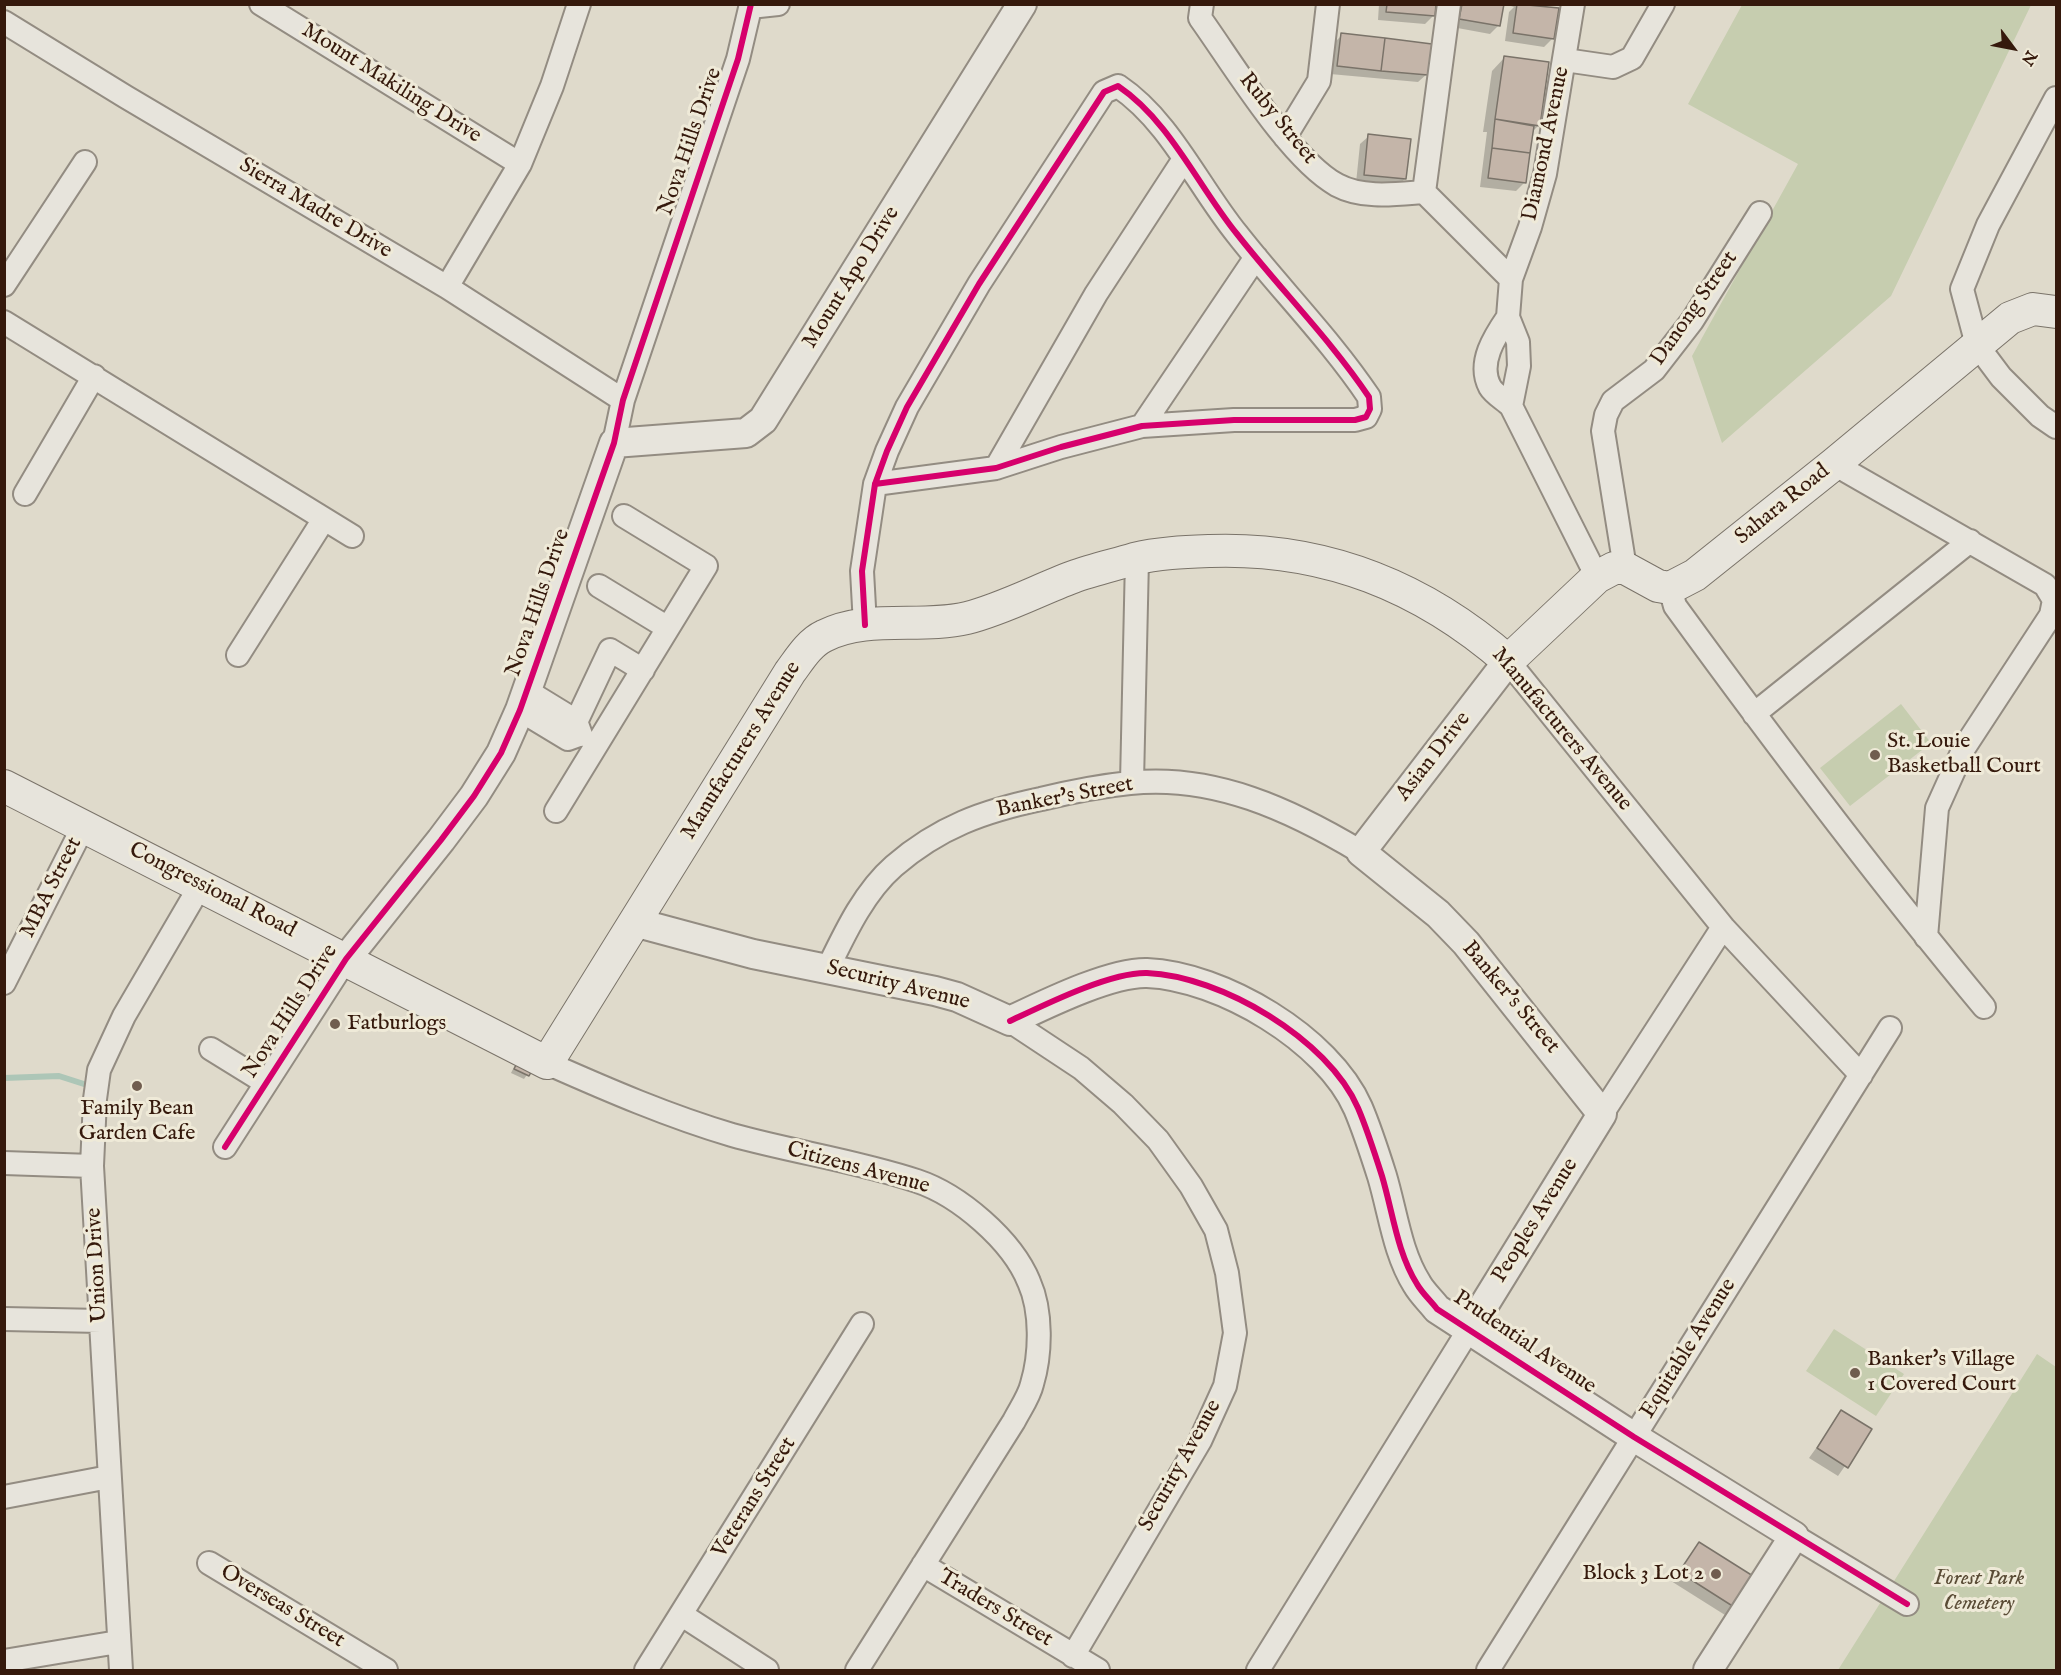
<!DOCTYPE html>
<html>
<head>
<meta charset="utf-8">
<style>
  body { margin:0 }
  #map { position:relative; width:2061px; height:1675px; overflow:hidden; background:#dfdacb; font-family:"IM FELL English",serif }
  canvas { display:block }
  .frame { position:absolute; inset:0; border:6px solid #35190c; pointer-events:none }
  .north { position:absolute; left:1983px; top:18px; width:60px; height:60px; -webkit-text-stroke:4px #efead8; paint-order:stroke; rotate:122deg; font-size:16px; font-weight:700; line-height:24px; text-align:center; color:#35190c }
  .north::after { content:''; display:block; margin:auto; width:21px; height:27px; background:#35190c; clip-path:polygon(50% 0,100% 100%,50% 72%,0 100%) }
</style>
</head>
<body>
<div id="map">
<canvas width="2061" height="1675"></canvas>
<div class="frame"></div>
<div class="north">N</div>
</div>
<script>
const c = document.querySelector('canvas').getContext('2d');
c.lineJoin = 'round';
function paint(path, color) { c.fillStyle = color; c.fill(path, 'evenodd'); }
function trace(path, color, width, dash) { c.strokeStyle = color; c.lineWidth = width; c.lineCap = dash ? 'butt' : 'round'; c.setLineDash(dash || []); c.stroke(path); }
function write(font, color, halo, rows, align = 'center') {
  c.font = font + ' "IM FELL English",serif'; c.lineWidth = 6; c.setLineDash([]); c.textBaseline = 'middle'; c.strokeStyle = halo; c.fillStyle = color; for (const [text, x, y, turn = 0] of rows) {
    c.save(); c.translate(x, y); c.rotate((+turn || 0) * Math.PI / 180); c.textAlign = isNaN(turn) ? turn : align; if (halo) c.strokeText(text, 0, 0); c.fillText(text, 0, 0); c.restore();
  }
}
paint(new Path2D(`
  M1742 5H2031L1891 296 1722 443 1692 356 1798 164 1688 104Z
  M1901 704 1931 743 1850 806 1820 768Z
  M1834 1329 1904 1374 1876 1416 1806 1371Z
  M2037 1354 2056 1367V1670H1838Z`), '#c6cdaf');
paint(new Path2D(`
  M1379 4H1435L1434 15 1425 24 1378 20Z
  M1456 4H1502L1498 26 1490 34 1452 27Z
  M1505 4H1543L1540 7 1553 38 1544 47 1505 41 1509 12 1514 7Z
  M1342 35 1427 74 1418 82 1330 74 1333 44Z
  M1505 57 1539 125 1531 133 1525 182 1516 191 1480 187 1487 132H1483L1492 71Z
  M1369 136 1405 179 1396 187 1356 183 1360 144Z
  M516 1063 533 1066 524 1079 511 1073Z
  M1842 1412 1870 1430 1838 1476 1809 1458Z
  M1699 1544 1733 1606 1725 1615 1671 1581Z`), '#0003');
trace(new Path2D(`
  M4 1078 59 1076 87 1085`), '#adc6b7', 6);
const building = new Path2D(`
  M1387 4H1436L1435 16 1386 12Z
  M1462 4H1504L1500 26 1459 19Z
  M1517 4 1559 8 1554 39 1513 33Z
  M1341 33 1385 38 1381 71 1337 66Z
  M1385 38 1432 44 1428 75 1381 71Z
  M1504 56 1549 62 1540 126 1495 119Z
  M1495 119 1534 126 1530 153 1492 148Z
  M1368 134 1411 139 1406 179 1364 175Z
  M1492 148 1530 153 1526 183 1488 178Z
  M520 1057 535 1065 529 1076 514 1069Z
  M1841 1410 1872 1429 1848 1468 1817 1448Z
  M1699 1542 1753 1576 1734 1607 1679 1572Z`);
paint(building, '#c4b5a9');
trace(building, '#7a7369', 1.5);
const minor = new Path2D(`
  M261 4 520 164
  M1202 4 1200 18C1233 64 1290 159 1337 185 1363 199 1397 194 1424 192
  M1449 4 1424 192 1511 279
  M750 7 778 4
  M4 22 126 97 447 287 623 400
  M1565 60 1613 67 1632 58 1663 4
  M2056 98 1988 225 1962 289 1977 345 2001 377 2040 416 2056 427
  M1285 137 1319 81 1328 4
  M4 285 85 162
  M447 287 520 164 552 86 579 4
  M1508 317C1495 336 1477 363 1490 387 1494 394 1505 400 1511 406L1597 577
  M4 322 352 536
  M1511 406 1519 366 1518 342 1508 317 1511 279 1530 227 1545 174 1573 4
  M1142 426 1256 257
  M614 443 623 400 738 59 751 4
  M1834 464 2045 585 2054 600 2051 615 1964 748 1937 808 1926 937
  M996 468 1096 294 1184 159
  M25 494 94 376
  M1625 568 1603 431 1606 415 1613 401 1654 370 1692 321 1760 213
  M599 586 668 628
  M1670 588 1675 606C1774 742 1876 877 1984 1007
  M865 625 862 571 875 484 887 451 907 407 979 284 1104 92 1118 86C1170 121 1198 186 1237 234 1280 289 1330 339 1369 397L1370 409 1366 417 1355 420H1234L1142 426 1061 447 996 468 875 484
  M238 655 324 519
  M1508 661 1723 927 1861 1075
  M527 691 576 721 581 735
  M520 710 568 739 579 735
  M1754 714 1970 541
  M568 739 610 650 643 670
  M1132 782 1137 559
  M556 811 706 566 624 516
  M828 968C845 933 864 892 894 866 939 827 984 811 1041 799 1070 792 1100 786 1130 783 1214 774 1291 810 1361 852
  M4 983 84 825
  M1010 1021 1081 1068 1123 1104 1158 1140 1191 1186 1216 1230 1227 1273 1235 1333 1225 1386 1200 1441 1073 1656
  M211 1049 266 1083
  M547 1063C608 1090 668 1116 732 1135 793 1152 857 1161 917 1181 959 1195 1012 1240 1029 1282 1042 1311 1041 1354 1032 1384 1029 1397 1020 1409 1014 1421L857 1670
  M1602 1114 1723 927
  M225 1147 346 959
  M4 1163 92 1166
  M4 1319 101 1321
  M4 1497 109 1477
  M1794 1536 1907 1604
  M209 1563 386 1670
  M923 1565 1098 1670
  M682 1615 767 1670
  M4 1661 118 1642
  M121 1670 92 1166 95 1099 99 1070 124 1016 200 886
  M646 1670 862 1324
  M1258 1670 1468 1331
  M1488 1670 1890 1028`);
const tertiary = new Path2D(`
  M634 922 753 954 935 991 957 997 1010 1021C1044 1005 1110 972 1147 973 1221 976 1328 1039 1358 1108 1367 1129 1375 1154 1382 1176 1393 1213 1397 1252 1417 1284 1422 1293 1431 1301 1437 1309L1634 1437 1794 1536 1708 1670
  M346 959 441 840 474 796 501 753 520 710 614 443 746 433 763 420 1022 4
  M1468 1331 1602 1114 1466 943 1438 914 1361 852 1508 661`);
const secondary = new Path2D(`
  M4 786 547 1063 790 672C799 660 809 643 824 636 867 614 921 629 967 618 1003 609 1038 590 1073 577 1092 570 1114 565 1134 559 1158 553 1185 552 1210 551 1325 547 1422 586 1508 661L1597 577 1614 568H1625L1658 586 1670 588 1695 575 1834 464 2010 318 2033 309 2056 312`);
trace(minor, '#938c82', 26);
trace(tertiary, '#938c82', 32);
trace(secondary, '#7a7369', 34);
trace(minor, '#e7e4dc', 22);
trace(tertiary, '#e7e4dc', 28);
trace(secondary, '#e7e4dc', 32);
trace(new Path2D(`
  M865 625 862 571 875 484 887 451 907 407 979 284 1104 92 1118 86C1170 121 1198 186 1237 234 1280 289 1330 339 1369 397L1370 409 1366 417 1355 420H1234L1142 426 1061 447 996 468 875 484
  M1010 1021C1044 1005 1110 972 1147 973 1221 976 1328 1039 1358 1108 1367 1129 1375 1154 1382 1176 1393 1213 1397 1252 1417 1284 1422 1293 1431 1301 1437 1309L1634 1437 1907 1604
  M225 1147 346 959 441 840 474 796 501 753 520 710 614 443 623 400 738 59 751 4`), '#d6006c', 6);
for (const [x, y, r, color] of [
  [1875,755,6,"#705d4f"],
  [335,1024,6,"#705d4f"],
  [137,1086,6,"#705d4f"],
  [1855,1373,6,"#705d4f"],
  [1716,1574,6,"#705d4f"]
]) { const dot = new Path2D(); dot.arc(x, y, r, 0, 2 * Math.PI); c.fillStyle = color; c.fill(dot); trace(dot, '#efead8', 2); }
write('22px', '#35190c', '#efead8', [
  ["Mount Makiling Drive",391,84,32],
  ["Ruby Street",1277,119,51],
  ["Nova Hills Drive",691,142,-71],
  ["Diamond Avenue",1547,144,-78],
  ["Sierra Madre Drive",315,209,31],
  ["Mount Apo Drive",852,278,-58],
  ["Danong Street",1695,309,-55],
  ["Sahara Road",1783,505,-39],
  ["Nova Hills Drive",539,603,-71],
  ["Manufacturers Avenue",1561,730,50],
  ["Manufacturers Avenue",742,751,-58],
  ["Asian Drive",1434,757,-52],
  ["Banker's Street",1065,798,-11],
  ["MBA Street",52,888,-63],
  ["Congressional Road",212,891,27],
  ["Security Avenue",898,986,14],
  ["Banker's Street",1510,998,50],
  ["Nova Hills Drive",291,1012,-57],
  ["Citizens Avenue",858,1169,15],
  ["Peoples Avenue",1536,1221,-58],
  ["Union Drive",98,1265,-93],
  ["Prudential Avenue",1524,1343,34],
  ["Equitable Avenue",1689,1349,-58],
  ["Security Avenue",1181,1466,-61],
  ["Veterans Street",755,1498,-58],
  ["Overseas Street",282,1607,31],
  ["Traders Street",995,1609,31]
]);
write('22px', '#35190c', '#efead8', [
  ["St. Louie",1887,742],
  ["Basketball Court",1887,767],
  ["Fatburlogs",347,1024],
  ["Family Bean",137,1109,"center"],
  ["Garden Cafe",137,1134,"center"],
  ["Banker's Village",1867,1360],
  ["1 Covered Court",1867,1385],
  ["Block 3 Lot 2",1704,1574,"right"]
], 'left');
write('italic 22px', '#5a4c36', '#efead8', [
  ["Forest Park",1979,1579],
  ["Cemetery",1979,1604]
]);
</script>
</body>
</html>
